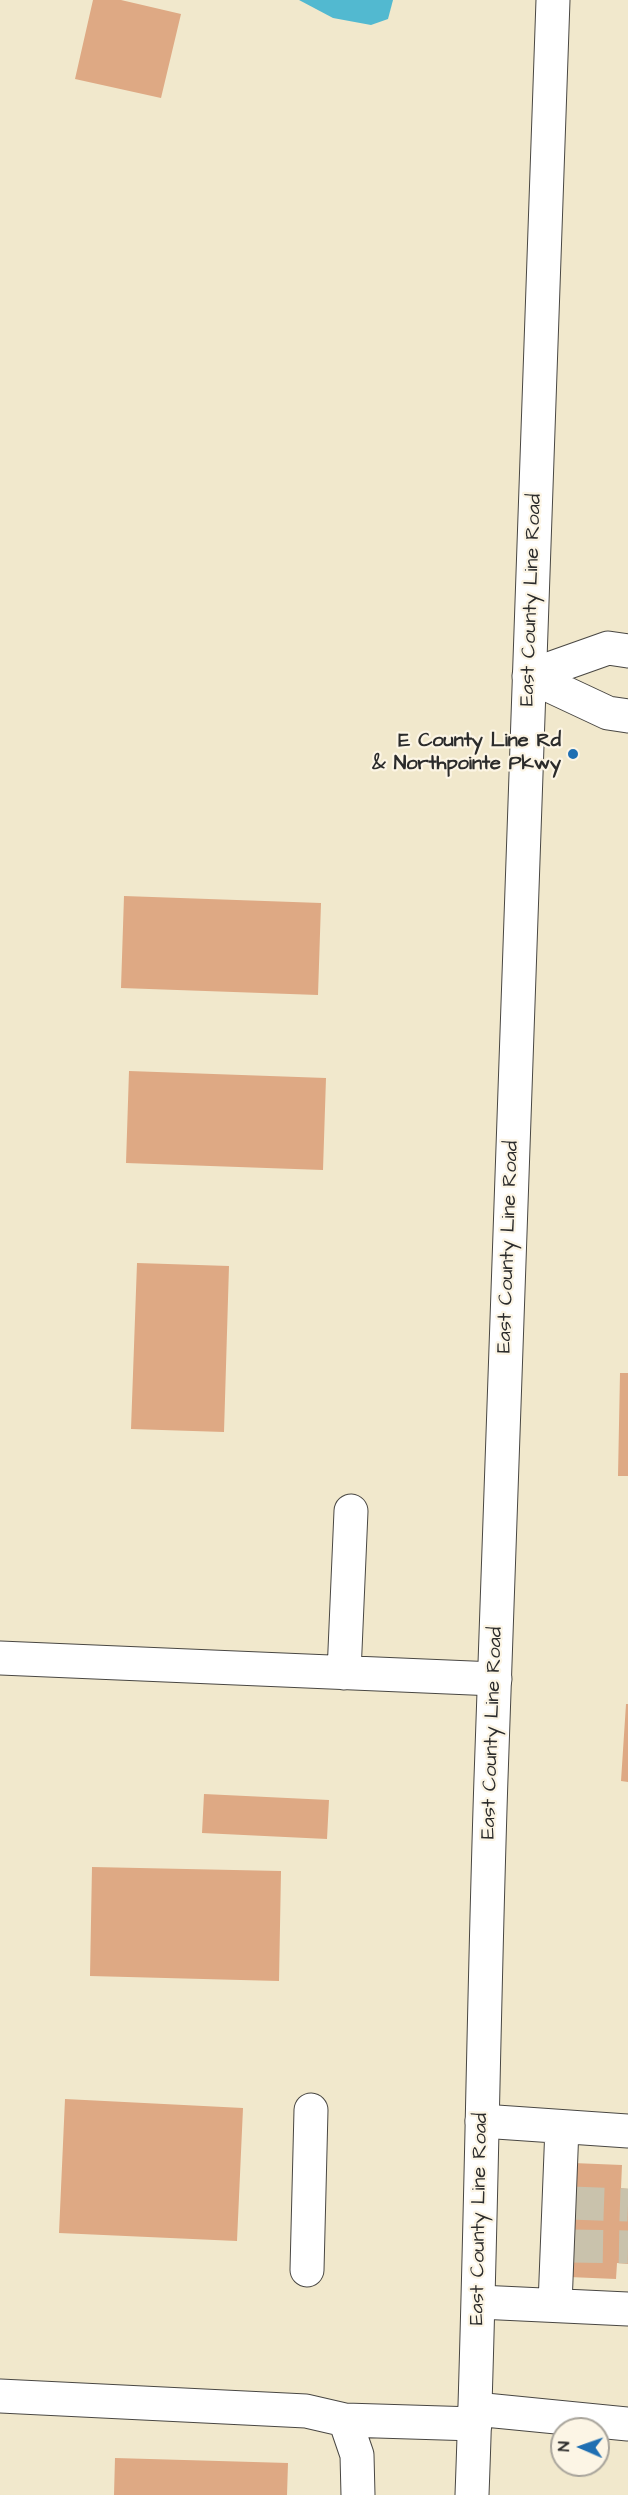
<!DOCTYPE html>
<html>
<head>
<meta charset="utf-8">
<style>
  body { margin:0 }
  #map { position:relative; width:628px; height:2495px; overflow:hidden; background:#f1e8cc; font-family:"Architects Daughter",sans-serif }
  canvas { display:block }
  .north { position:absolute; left:550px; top:2417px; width:60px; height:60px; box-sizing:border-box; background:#fcf5e5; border:2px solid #a8a49b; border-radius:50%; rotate:272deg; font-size:16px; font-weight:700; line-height:24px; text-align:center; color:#2b2b2b }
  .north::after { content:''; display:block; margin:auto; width:21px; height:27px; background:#1f6fb2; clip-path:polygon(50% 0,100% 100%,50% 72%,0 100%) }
</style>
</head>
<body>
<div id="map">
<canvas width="628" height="2495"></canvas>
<div class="north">N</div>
</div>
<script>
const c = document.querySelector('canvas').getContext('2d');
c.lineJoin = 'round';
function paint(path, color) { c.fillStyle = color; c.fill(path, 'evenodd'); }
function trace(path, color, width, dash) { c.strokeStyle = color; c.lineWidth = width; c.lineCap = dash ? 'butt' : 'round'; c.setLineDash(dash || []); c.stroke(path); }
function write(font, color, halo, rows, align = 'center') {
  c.font = font + ' "Architects Daughter",sans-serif'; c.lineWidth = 4.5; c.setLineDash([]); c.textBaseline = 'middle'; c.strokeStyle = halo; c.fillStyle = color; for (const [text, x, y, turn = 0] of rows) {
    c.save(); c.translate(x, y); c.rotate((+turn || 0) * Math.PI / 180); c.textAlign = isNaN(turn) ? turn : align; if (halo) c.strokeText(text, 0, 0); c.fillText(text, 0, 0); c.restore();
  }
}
paint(new Path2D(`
  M299 0H393L388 19 371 25 333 18Z`), '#52b9d0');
paint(new Path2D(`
  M93 0H121L181 14 161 98 75 79Z
  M124 896 321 903 318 995 121 988Z
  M129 1071 326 1078 323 1170 126 1163Z
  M137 1263 229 1266 224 1432 131 1429Z
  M620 1373H628V1476H618Z
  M626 1704H628V1782L621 1781Z
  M204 1794 329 1800 327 1839 202 1833Z
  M92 1867 281 1871 279 1981 90 1976Z
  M65 2099 243 2108 237 2241 59 2233Z
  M573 2163 622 2165 621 2188 628 2189V2264L617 2263 616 2279 569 2277Z
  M115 2458 288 2463 287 2495H114Z`), '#dea984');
trace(new Path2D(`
  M571 2203 628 2205
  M570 2246 628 2247`), '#c9c2ac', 33, [33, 16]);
const minor = new Path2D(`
  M529 676 608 713 628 716
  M529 676 608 648 628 651
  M0 1658 495 1679
  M344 1673 351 1511
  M482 2121 628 2131
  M307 2270 311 2110
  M479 2302 628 2309
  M555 2305 562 2127
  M0 2396 306 2411 345 2420 475 2424
  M475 2409 628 2424
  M345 2420 357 2455 358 2495`);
const major = new Path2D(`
  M472 2495C481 2256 483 2017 491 1778L553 0`);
trace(minor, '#494743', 35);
trace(major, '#494743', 35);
trace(minor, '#fff', 33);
trace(major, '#fff', 33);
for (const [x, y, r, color] of [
  [573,754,6,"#1f6fb2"]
]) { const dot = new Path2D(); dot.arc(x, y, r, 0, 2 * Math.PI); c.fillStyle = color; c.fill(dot); trace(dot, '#fcf5e5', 2); }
write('20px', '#2b2b2b', '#fcf5e5', [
  ["East County Line Road",532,600,-88],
  ["East County Line Road",509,1247,-88],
  ["East County Line Road",493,1733,-88],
  ["East County Line Road",480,2219,-89]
]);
write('bold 20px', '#2b2b2b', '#fcf5e5', [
  ["E County Line Rd",561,742],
  ["& Northpointe Pkwy",561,765]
], 'right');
</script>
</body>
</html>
